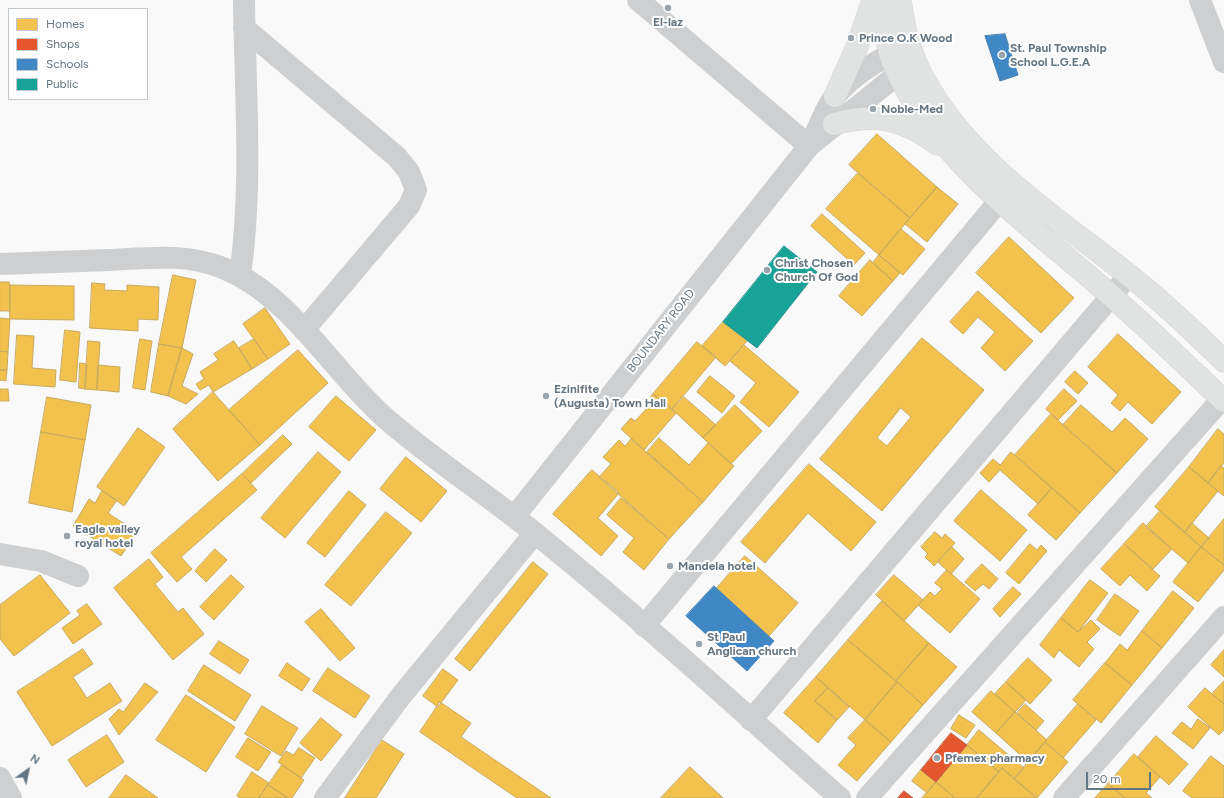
<!DOCTYPE html>
<html>
<head>
<meta charset="utf-8">
<style>
  body { margin:0 }
  #map { position:relative; width:1224px; height:798px; overflow:hidden; background:#f9f9f9; font-family:Figtree,sans-serif }
  canvas { display:block }
  .legend { position:absolute; left:8px; top:8px; width:140px; height:92px; box-sizing:border-box; background:#fff; border:1px solid #c1c8cd; margin:0; padding:5px 7px; list-style:none; font-size:12px; color:#657683 }
  .legend li { display:flex; align-items:center; gap:8px; height:20px }
  .legend b { width:20px; border:1px solid #c1c8cd }
  .north { position:absolute; left:8px; top:750px; width:40px; height:40px; -webkit-text-stroke:3px #fff; paint-order:stroke; rotate:33deg; font-size:11px; font-weight:700; line-height:16px; text-align:center; color:#657683 }
  .north::after { content:''; display:block; margin:auto; width:14px; height:18px; background:#657683; clip-path:polygon(50% 0,100% 100%,50% 72%,0 100%) }
  .scale { position:absolute; left:1086px; top:772px; width:65px; height:18px; box-sizing:border-box; border:2px solid #657683; border-top:0; padding-left:5px; font-size:12px; line-height:14px; white-space:nowrap; color:#657683; -webkit-text-stroke:3px #fff; paint-order:stroke }
</style>
</head>
<body>
<div id="map">
<canvas width="1224" height="798"></canvas>
<ul class="legend">
<li><b style="height:11px;background:#f2c14e"></b>Homes</li>
<li><b style="height:11px;background:#e4572e"></b>Shops</li>
<li><b style="height:11px;background:#3f88c5"></b>Schools</li>
<li><b style="height:11px;background:#17a398"></b>Public</li>
</ul>
<div class="north">N</div>
<div class="scale">20 m</div>
</div>
<script>
const c = document.querySelector('canvas').getContext('2d');
c.lineJoin = 'round';
function paint(path, color) { c.fillStyle = color; c.fill(path, 'evenodd'); }
function trace(path, color, width, dash) { c.strokeStyle = color; c.lineWidth = width; c.lineCap = dash ? 'butt' : 'round'; c.setLineDash(dash || []); c.stroke(path); }
function write(font, color, halo, rows, align = 'center') {
  c.font = font + ' Figtree,sans-serif'; c.lineWidth = 4; c.setLineDash([]); c.textBaseline = 'middle'; c.strokeStyle = halo; c.fillStyle = color; for (const [text, x, y, turn = 0] of rows) {
    c.save(); c.translate(x, y); c.rotate((+turn || 0) * Math.PI / 180); c.textAlign = isNaN(turn) ? turn : align; if (halo) c.strokeText(text, 0, 0); c.fillText(text, 0, 0); c.restore();
  }
}
const homes = new Path2D(`
  M877 134 937 187 910 218 849 165Z
  M858 173 910 218 879 255 826 209Z
  M937 187 958 204 927 242 905 224Z
  M822 214 865 253 854 265 811 226Z
  M901 229 925 249 903 275 879 255Z
  M1009 237 1074 298 1041 333 976 273Z
  M879 255 900 273 893 281 873 263Z
  M870 260 893 281 862 316 839 296Z
  M173 275 196 280 182 348 159 344Z
  M0 282H9L10 285V311H0Z
  M92 283 105 284 104 290 127 291V285L159 287 158 320 138 319V331L90 328Z
  M10 285 74 286V320L10 319Z
  M978 291 1033 341 1005 371 981 348 995 332 978 317 963 334 950 322Z
  M265 308 290 344 268 359 243 324Z
  M0 318 10 319 8 352 0 351Z
  M723 322 748 340 725 366 702 346Z
  M65 330 80 332 76 382 60 380Z
  M1118 334 1181 392 1152 424 1128 402 1120 411 1111 403 1118 395 1088 367Z
  M17 335 34 336 32 368 56 370 55 387 14 384Z
  M922 338 984 390 882 511 820 459ZM901 408 911 417 887 446 877 438Z
  M140 339 152 341 145 390 133 388Z
  M254 339 268 359 252 369 239 348Z
  M88 341 100 342 97 390 85 389Z
  M234 341 252 369 213 392 209 385 200 390 196 384 204 379 200 372 218 360 214 354Z
  M697 342 716 357 672 409 653 394Z
  M159 344 182 348 168 396 151 392Z
  M744 345 799 392 769 427 740 402 756 383 730 361Z
  M182 348 193 354 182 386 198 394 186 404 168 396Z
  M298 350 328 383 260 445 229 410Z
  M0 351 8 352 7 370H0Z
  M80 363 87 364 85 389 79 388Z
  M98 365 120 367 119 392 97 390Z
  M0 370H7L6 381 0 380Z
  M1075 371 1088 383 1078 394 1065 382Z
  M710 376 735 396 722 413 697 392Z
  M0 389H8L9 401H0Z
  M1064 389 1077 401 1058 420 1046 409Z
  M213 392 260 445 218 481 173 429Z
  M653 394 676 413 644 450 621 429 631 418 635 421 651 404 648 401Z
  M336 396 376 430 349 461 309 427Z
  M47 397 91 405 85 440 41 432Z
  M684 397 716 425 703 438 672 409Z
  M735 405 762 431 731 464 703 438Z
  M1081 405 1112 432 1125 418 1148 439 1117 473 1063 425Z
  M1051 414 1117 473 1080 513 1015 455Z
  M138 428 165 447 124 506 97 487Z
  M1218 429 1224 434V463L1208 483 1189 467Z
  M41 432 85 440 72 512 29 503Z
  M283 435 292 444 251 483 242 474Z
  M659 438 689 465 708 443 734 466 703 502 647 452Z
  M631 439 703 502 669 539 599 477 611 464 603 457 619 440 625 446Z
  M318 452 341 472 285 538 261 518Z
  M1011 452 1052 488 1038 504 1000 470 989 482 980 473 993 459 1000 465Z
  M406 457 447 491 421 522 380 489Z
  M809 464 876 522 851 551 808 513 765 563 741 542Z
  M1221 466 1224 468V496L1208 483Z
  M1189 467 1218 491 1185 532 1155 507Z
  M592 470 619 493 598 518 618 536 601 556 553 514Z
  M242 474 257 490 181 557 192 569 177 582 151 553Z
  M1052 488 1080 513 1056 540 1028 515Z
  M981 490 1027 530 1000 561 954 521Z
  M102 491 117 500 108 513 137 532 121 556 73 526 89 499 95 503Z
  M349 491 366 505 325 557 307 543Z
  M621 498 669 539 644 570 623 552 634 538 607 515Z
  M1160 511 1201 547 1188 563 1146 527Z
  M386 512 412 533 351 606 325 585Z
  M1224 519V565L1201 547Z
  M1143 523 1172 549 1153 569 1124 544Z
  M1192 523 1209 538 1201 547 1185 532Z
  M935 532 942 538 945 534 955 543 934 566 925 557 928 554 921 547Z
  M1030 544 1037 550 1041 545 1047 551 1019 584 1006 573Z
  M1124 544 1160 576 1147 591 1130 575 1120 586 1101 569Z
  M952 547 964 559 951 574 938 562Z
  M1201 547 1224 565V570L1198 602 1173 582Z
  M215 549 227 560 206 582 195 571Z
  M745 556 798 603 769 636 716 589Z
  M149 559 163 577 155 584 178 612 183 608 204 634 173 660 114 588Z
  M533 562 548 574 470 671 455 659Z
  M982 564 998 579 989 589 983 584 975 591 965 582Z
  M947 570 980 599 950 633 918 605 930 592 935 596 942 589 935 583Z
  M40 575 70 613 14 656 0 639V605Z
  M231 575 244 587 214 620 200 607Z
  M894 575 923 600 904 621 876 595Z
  M1090 580 1108 593 1078 632 1061 618Z
  M1013 587 1021 594 1000 617 993 609Z
  M1173 591 1194 608 1162 648 1142 631Z
  M1115 594 1139 611 1120 636 1097 620Z
  M882 601 929 643 896 681 848 640Z
  M87 604 102 624 73 644 62 628 80 615 77 611Z
  M321 609 355 648 340 661 305 622Z
  M1061 618 1078 632 1091 620 1100 629 1087 642 1094 649 1079 667 1059 650 1054 658 1040 645Z
  M1142 631 1162 648 1132 685 1105 663 1120 644 1127 650Z
  M848 640 897 682 865 720 816 677Z
  M219 641 249 660 240 674 210 654Z
  M929 643 957 667 923 705 896 681Z
  M83 649 93 664 73 677 87 698 110 683 122 701 52 746 17 692Z
  M1224 650V677L1211 665Z
  M1028 658 1052 680 1030 704 1006 682Z
  M287 663 310 679 302 691 279 676Z
  M1105 663 1132 685 1101 723 1073 700Z
  M204 665 251 695 235 721 188 691Z
  M328 668 370 696 355 718 313 691Z
  M443 669 458 680 438 707 423 696Z
  M816 677 828 688 815 701 837 720 818 743 784 713Z
  M1224 681V704L1212 694Z
  M897 682 923 705 891 742 865 720Z
  M1006 682 1026 700 1015 712 995 694Z
  M145 683 158 692 119 735 109 719 119 709 123 712Z
  M828 688 849 707 837 720 815 701Z
  M1205 688 1224 704V730L1219 735 1188 707Z
  M991 691 1015 712 996 733 972 712Z
  M186 695 235 727 206 772 156 740Z
  M440 702 471 723 461 737 551 798H517L420 732Z
  M1025 704 1044 721 1036 730 1017 713Z
  M1078 704 1096 720 1063 758 1045 742Z
  M262 706 298 728 281 756 245 734Z
  M1015 712 1047 740 1028 762 996 733Z
  M959 715 975 725 966 738 951 729Z
  M321 718 342 735 321 761 300 743Z
  M1198 719 1210 728 1193 749 1172 733 1182 722 1191 729Z
  M865 720 891 742 857 781 838 765 856 745 848 738Z
  M979 730 1024 768 1014 779 1002 768 999 772 967 745Z
  M107 735 124 762 86 787 68 760Z
  M1156 736 1188 764 1169 785 1138 757Z
  M248 738 271 752 258 771 236 757Z
  M382 740 404 754 376 798H345Z
  M1045 742 1068 762 1037 798 1014 779Z
  M967 745 999 772 977 798H955L936 782Z
  M299 748 315 758 301 778 278 762 286 751 293 755Z
  M1134 754 1160 777 1146 793 1152 798H1125L1108 784Z
  M1211 756 1224 766V798H1192L1183 791Z
  M282 765 304 780 292 798H288L268 785Z
  M690 767 723 798H661Z
  M1002 768 1037 798H977Z
  M921 770 936 782 927 793 912 781Z
  M252 772 269 783 259 798H240L237 796Z
  M126 775 158 798H109Z
  M936 782 955 798H922Z
  M1108 784 1125 798H1095Z
  M268 785 288 798H259Z`);
paint(homes, '#f2c14e');
trace(homes, '#c8aa5e', 1);
const shops = new Path2D(`
  M951 733 967 745 936 782 921 770Z
  M904 791 913 798H898Z`);
paint(shops, '#e4572e');
trace(shops, '#be6048', 1);
const schools = new Path2D(`
  M1005 34 1018 75 1000 81 985 36Z
  M714 586 774 641 747 671 686 616Z`);
paint(schools, '#3f88c5');
trace(schools, '#4a83b1', 1);
const public = new Path2D(`
  M784 246 817 272 757 348 723 322Z`);
paint(public, '#17a398');
trace(public, '#2e9692', 1);
const primary = new Path2D(`
  M882 0C884 18 886 36 890 54 895 70 904 85 912 100 957 173 1029 225 1093 280 1139 319 1181 360 1224 401
  M900 0C904 28 910 55 925 81 971 164 1057 218 1130 276 1163 302 1193 331 1224 361
  M835 96 857 47 873 0
  M834 124C874 113 904 118 937 144`);
trace(primary, '#d5d6d7', 23);
trace(new Path2D(`
  M638 0 809 146
  M244 28 397 157 409 172 416 190 409 206 304 330
  M814 136C821 123 826 106 836 95 854 74 883 57 907 46
  M0 264C37 263 73 261 110 260 148 258 187 253 223 268 293 296 334 375 391 423 437 462 489 496 536 534 640 618 739 709 840 798
  M240 276C253 185 245 92 244 0
  M514 517 809 146 898 74 913 65
  M0 554 41 561 78 576
  M644 626 1000 200
  M751 720 1129 275
  M325 798 401 696 535 533
  M867 798 1222 399
  M1064 798 1224 617`), '#cecfd0', 22);
trace(new Path2D(`
  M1200 0 1224 62
  M0 778 11 798`), '#cecfd0', 22);
trace(primary, '#e1e2e2', 22);
for (const [x, y, r, color] of [
  [668,8,4,"#99a4ac"],
  [851,38,4,"#99a4ac"],
  [1002,55,4,"#99a4ac"],
  [873,109,4,"#99a4ac"],
  [767,270,4,"#99a4ac"],
  [546,396,4,"#99a4ac"],
  [67,536,4,"#99a4ac"],
  [670,566,4,"#99a4ac"],
  [699,644,4,"#99a4ac"],
  [937,758,4,"#99a4ac"]
]) { const dot = new Path2D(); dot.arc(x, y, r, 0, 2 * Math.PI); c.fillStyle = color; c.fill(dot); trace(dot, '#fff', 1.5); }
write('bold 12px', '#657683', '#fff', [
  ["El-laz",668,22,"center"],
  ["Prince O.K Wood",859,38],
  ["St. Paul Township",1010,48],
  ["School L.G.E.A",1010,62],
  ["Noble-Med",881,109],
  ["Christ Chosen",775,263],
  ["Church Of God",775,277],
  ["Ezinifite",554,389],
  ["(Augusta) Town Hall",554,403],
  ["Eagle valley",75,529],
  ["royal hotel",75,543],
  ["Mandela hotel",678,566],
  ["St Paul",707,637],
  ["Anglican church",707,651],
  ["Pfemex pharmacy",945,758]
], 'left');
write('12px', '#657683', '#fff', [
  ["BOUNDARY ROAD",661,331,-52]
]);
</script>
</body>
</html>
